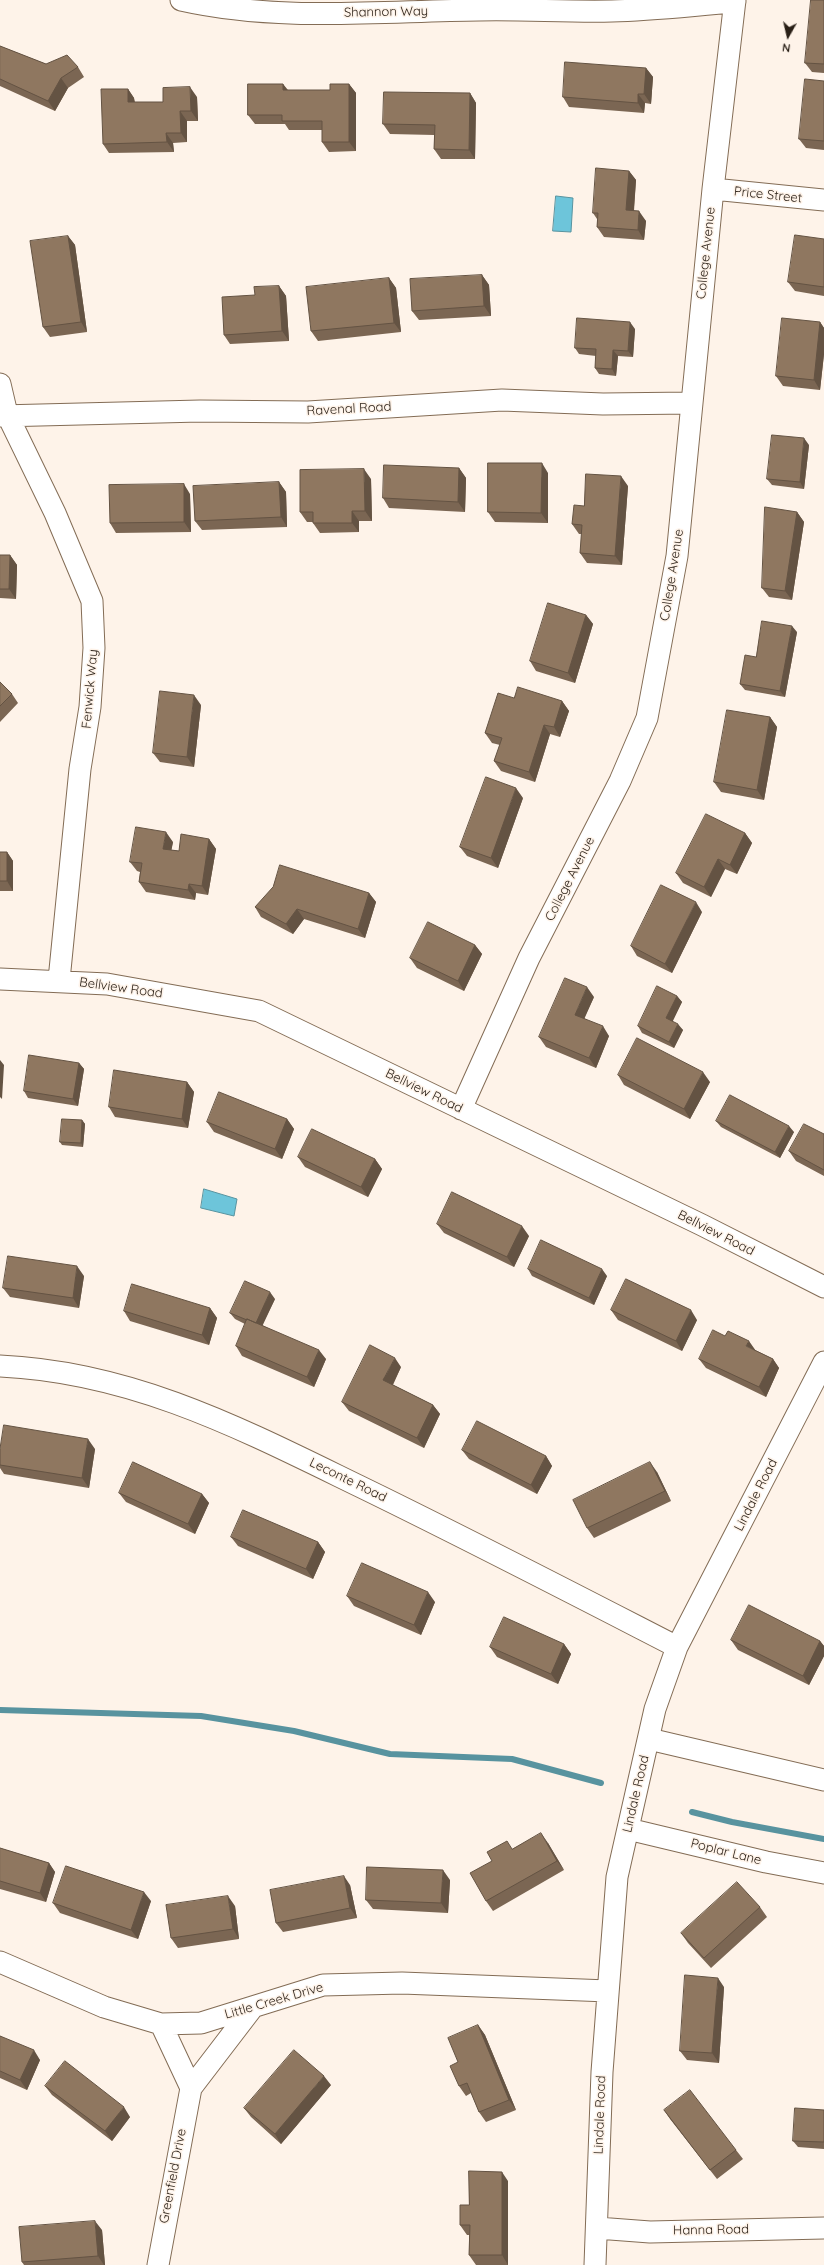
<!DOCTYPE html>
<html>
<head>
<meta charset="utf-8">
<style>
  body { margin:0 }
  #map { position:relative; width:824px; height:2265px; overflow:hidden; background:#fef3e9; font-family:Quicksand,sans-serif }
  canvas { display:block }
  .north { position:absolute; left:768px; top:16px; width:40px; height:40px; -webkit-text-stroke:3px #fef3e9; paint-order:stroke; rotate:188deg; font-size:11px; font-weight:700; line-height:16px; text-align:center; color:#281e15 }
  .north::after { content:''; display:block; margin:auto; width:14px; height:18px; background:#281e15; clip-path:polygon(50% 0,100% 100%,50% 72%,0 100%) }
</style>
</head>
<body>
<div id="map">
<canvas width="824" height="2265"></canvas>
<div class="north">N</div>
</div>
<script>
const c = document.querySelector('canvas').getContext('2d');
c.lineJoin = 'round';
function paint(path, color) { c.fillStyle = color; c.fill(path, 'evenodd'); }
function trace(path, color, width, dash) { c.strokeStyle = color; c.lineWidth = width; c.lineCap = dash ? 'butt' : 'round'; c.setLineDash(dash || []); c.stroke(path); }
function write(font, color, halo, rows, align = 'center') {
  c.font = font + ' Quicksand,sans-serif'; c.lineWidth = 3; c.setLineDash([]); c.textBaseline = 'middle'; c.strokeStyle = halo; c.fillStyle = color; for (const [text, x, y, turn = 0] of rows) {
    c.save(); c.translate(x, y); c.rotate((+turn || 0) * Math.PI / 180); c.textAlign = isNaN(turn) ? turn : align; if (halo) c.strokeText(text, 0, 0); c.fillText(text, 0, 0); c.restore();
  }
}
const water = new Path2D(`
  M556 196 573 198 571 232 553 231Z
  M204 1189 237 1199 234 1216 201 1208Z`);
paint(water, '#6dc5da');
trace(water, '#58939f', 1);
trace(new Path2D(`
  M0 1710 201 1716 294 1731 390 1754 512 1759 601 1783
  M692 1812 732 1822 824 1839`), '#58939f', 6);
const minor = new Path2D(`
  M181 0C279 22 380 11 479 10 523 9 567 12 612 11 653 10 694 5 735 2
  M713 189 824 200
  M0 384 7 414 55 513 92 601 94 648 90 707 80 769 59 980
  M0 416 200 411 308 412 502 400 603 404 691 403
  M0 979 107 984 259 1011 702 1225 824 1287
  M461 1109 529 958 620 781 647 718 677 556 713 189 735 0
  M0 1366C133 1372 242 1429 359 1486 466 1538 572 1593 677 1647
  M649 1739 824 1780
  M628 1829 766 1862 824 1873
  M0 1962 104 2007 161 2024 201 2023 323 1985 402 1983 608 1991
  M161 2024 191 2088
  M597 2228 650 2232 824 2228
  M158 2265 191 2088 253 2007
  M595 2265 602 2072 617 1877 655 1709 677 1647 824 1362`);
trace(minor, '#836c55', 23);
trace(minor, '#fff', 21);
paint(new Path2D(`
  M824 0V73L812 72 805 63Z
  M0 46 46 64 78 67 84 77 68 88 55 111 0 86Z
  M646 68 653 77 651 104 645 103 644 113 569 107 563 97Z
  M824 81V150L806 148 799 139Z
  M283 84 288 90H330L349 84 356 93V151L329 152 322 142V130H289L285 124H255L248 115Z
  M128 89 134 98 135 102H163L197 97 198 121H187V142L173 143 174 152 109 153 103 144Z
  M470 93 476 103 475 159H441L434 149V135L390 134 383 124Z
  M629 171 636 180 634 211 646 221 644 240 604 237 597 227V219L593 213Z
  M68 236 75 245 87 332 50 337 43 327Z
  M824 239V296L795 291 788 282Z
  M482 275 489 285 491 316 419 320 412 311Z
  M389 278 396 288 401 332 318 341 311 331Z
  M279 286 286 296 289 341 230 344 224 335 255 295Z
  M820 322 824 328V354L820 390 783 386 776 376Z
  M635 329 633 357 618 356 616 376 599 374 595 368 596 356 579 354 575 348Z
  M809 445 804 489 772 485 767 479Z
  M459 468 466 478 465 512 389 508 383 498Z
  M548 473V523L495 522 488 512Z
  M371 479 372 521H359V532L320 533 313 523V522H307L300 512Z
  M279 482 286 492 287 527 202 530 195 521Z
  M628 486 622 565 587 563 580 553 582 534H579L572 524 584 506Z
  M190 494 191 532 116 533 110 523Z
  M797 512 804 522 792 600 769 597 762 588Z
  M0 555H10L17 565 16 599 0 598Z
  M586 615 593 624 575 683 536 671 530 661Z
  M797 632 785 697 745 690 740 684 756 657Z
  M0 682 12 694 18 703 0 722Z
  M514 698 562 701 569 711 560 737 550 734 535 782 501 771 494 761 500 745 492 743 485 733Z
  M201 705 194 767 160 762 153 753Z
  M770 717 777 727 764 800 721 792 714 782Z
  M523 798 498 868 467 856 460 847Z
  M745 833 752 843 737 874 725 869 711 897 683 883 676 873Z
  M209 839 216 849 208 895 196 893 195 900 146 892 139 882 140 872 137 871 130 862 173 842 171 850 179 851Z
  M0 852H7L13 861V891H0Z
  M369 893 376 902 365 938 304 919 293 934 261 917 255 907Z
  M702 912 672 973 637 956 631 946Z
  M475 945 482 954 464 991 417 968 410 958Z
  M677 996 682 1002 672 1021 683 1030 674 1048 642 1033 638 1026Z
  M594 997 584 1018 609 1036 596 1068 546 1047 539 1037Z
  M79 1063 84 1069 78 1106 28 1098 24 1091Z
  M618 1075 710 1082 690 1119 624 1085Z
  M187 1082 194 1092 188 1128 115 1117 109 1107Z
  M287 1119 294 1129 282 1159 214 1132 207 1122Z
  M82 1120 85 1124 83 1147 62 1145 60 1142Z
  M716 1121 794 1132 780 1158 721 1127Z
  M824 1134V1176L796 1161 789 1151Z
  M298 1157 375 1159 382 1169 368 1197 305 1167Z
  M437 1224 529 1236 514 1267 444 1233Z
  M528 1269 607 1276 594 1305 532 1276Z
  M84 1276 79 1308 10 1297 3 1288Z
  M275 1299 262 1325 326 1359 314 1387 242 1356 236 1346 245 1324 235 1319 230 1313Z
  M210 1308 217 1318 209 1345 130 1321 124 1311Z
  M611 1310 697 1320 682 1351 618 1320Z
  M755 1350 773 1359 779 1368 766 1397 706 1368 699 1359Z
  M401 1367 393 1385 433 1405 440 1414 424 1448 349 1411 342 1402Z
  M0 1449H95L89 1488 4 1474 0 1468Z
  M462 1450 546 1456 552 1466 537 1494 469 1459Z
  M657 1472 671 1501 594 1538 587 1528Z
  M119 1493 202 1494 209 1503 195 1534 126 1502Z
  M231 1537 318 1542 325 1552 313 1579 238 1546Z
  M347 1596 435 1602 421 1635 354 1606Z
  M731 1640 820 1641 824 1646V1656L809 1685 738 1650Z
  M564 1644 571 1654 558 1684 497 1657 490 1647Z
  M548 1843 564 1870 493 1911 486 1901 513 1849Z
  M0 1848 49 1863 55 1872 46 1902 0 1889Z
  M450 1880 448 1913 373 1909 366 1900Z
  M350 1885 357 1918 283 1932 276 1923Z
  M151 1901 138 1939 60 1913 53 1903Z
  M235 1906 239 1939 178 1948 171 1938Z
  M760 1907 767 1917 711 1968 688 1943 681 1933Z
  M724 1987 719 2063 687 2060 680 2051Z
  M478 2025 485 2035 516 2110 486 2122 479 2112 471 2093 466 2096 459 2086 458 2062Z
  M0 2036 40 2060 27 2090 0 2078Z
  M331 2085 281 2144 251 2117 244 2108Z
  M45 2086 130 2117 112 2141 52 2095Z
  M664 2110 736 2150 743 2159 717 2179 670 2119Z
  M824 2110V2149L798 2147 793 2141Z
  M508 2181V2265H476L469 2255V2235H467L460 2225 469 2205Z
  M102 2230 105 2265H24L22 2262Z`), '#7b6653');
paint(new Path2D(`
  M646 68 653 77 651 104 644 94Z
  M61 78 68 88 55 111 48 101Z
  M283 84 290 94 283 90Z
  M349 84 356 93V151L349 142Z
  M190 87 197 97 198 121 191 111Z
  M128 89 134 98 135 112 128 102Z
  M470 93 476 103 475 159 469 150Z
  M638 94 645 103 644 113 638 103Z
  M180 111 187 121V142L181 133Z
  M166 133 173 143 174 152 167 142Z
  M629 171 636 180 633 220 626 210Z
  M639 211 646 221 644 240 638 230Z
  M68 236 75 245 87 332 81 322Z
  M482 275 489 285 491 316 484 306Z
  M389 278 396 288 401 332 394 323Z
  M279 286 286 296 289 341 282 331Z
  M630 322 635 329 633 357 628 351Z
  M820 322 824 328V354L820 390 814 380Z
  M613 350 618 356 616 376 612 369Z
  M804 438 809 445 804 489 800 482Z
  M542 463 548 473V523L541 513Z
  M459 468 466 478 465 512 458 502Z
  M364 469 371 479 372 521 365 511Z
  M621 476 628 486 622 565 615 556Z
  M279 482 286 492 287 527 281 517Z
  M184 484 190 494 191 532 184 522Z
  M352 511 359 521V532L352 523Z
  M797 512 804 522 792 600 785 591Z
  M10 555 17 565 16 599 9 589Z
  M586 615 593 624 575 683 568 673Z
  M792 626 797 632 785 697 780 691Z
  M194 695 201 705 194 767 187 757Z
  M562 701 569 711 560 737 554 727Z
  M770 717 777 727 764 800 757 790Z
  M544 725 550 734 535 782 529 772Z
  M516 788 523 798 498 868 491 858Z
  M166 832 173 842 170 858 163 849Z
  M745 833 752 843 737 874 730 865Z
  M209 839 216 849 208 895 202 886Z
  M7 852 13 861V891L7 881Z
  M718 859 725 869 711 897 704 887Z
  M189 884 196 893 195 900 188 890Z
  M369 893 376 902 365 938 358 929Z
  M696 902 702 912 672 973 665 964Z
  M297 909 304 919 293 934 286 924Z
  M475 945 482 954 464 991 458 981Z
  M587 987 594 997 582 1024 575 1015Z
  M677 996 682 1002 671 1025 666 1018Z
  M678 1024 683 1030 674 1048 669 1042Z
  M603 1026 609 1036 596 1068 589 1058Z
  M0 1060 4 1065 2 1099 0 1097Z
  M79 1063 84 1069 78 1106 73 1099Z
  M703 1072 710 1082 690 1119 684 1109Z
  M187 1082 194 1092 188 1128 182 1119Z
  M287 1119 294 1129 282 1159 275 1149Z
  M82 1120 85 1124 83 1147 81 1143Z
  M789 1126 794 1132 780 1158 775 1152Z
  M375 1159 382 1169 368 1197 361 1187Z
  M522 1226 529 1236 514 1267 507 1257Z
  M77 1266 84 1276 79 1308 73 1298Z
  M602 1269 607 1276 594 1305 589 1298Z
  M270 1292 275 1299 260 1331 255 1324Z
  M210 1308 217 1318 209 1345 202 1335Z
  M691 1310 697 1320 682 1351 676 1341Z
  M749 1341 756 1351 746 1346Z
  M319 1350 326 1359 314 1387 307 1377Z
  M395 1358 401 1367 390 1390 383 1380Z
  M773 1359 779 1368 766 1397 759 1387Z
  M433 1405 440 1414 424 1448 417 1438Z
  M88 1439 95 1449 89 1488 82 1478Z
  M546 1456 552 1466 537 1494 531 1485Z
  M650 1462 657 1472 671 1501 665 1491Z
  M202 1494 209 1503 195 1534 188 1524Z
  M318 1542 325 1552 313 1579 306 1569Z
  M428 1592 435 1602 421 1635 414 1625Z
  M820 1641 824 1646V1656L809 1685 803 1676Z
  M564 1644 571 1654 558 1684 551 1674Z
  M541 1833 548 1843 564 1870 557 1861Z
  M49 1863 55 1872 46 1902 40 1893Z
  M443 1870 450 1880 448 1913 441 1903Z
  M344 1876 350 1885 357 1918 350 1908Z
  M144 1892 151 1901 138 1939 131 1930Z
  M228 1896 235 1906 239 1939 233 1929Z
  M718 1978 724 1987 719 2063 712 2053Z
  M478 2025 485 2035 516 2110 509 2100Z
  M34 2050 40 2060 27 2090 20 2080Z
  M324 2076 331 2085 281 2144 275 2134Z
  M124 2107 130 2117 112 2141 105 2131Z
  M502 2172 508 2181V2265L502 2255Z
  M95 2221 102 2230 105 2265H104L98 2256Z`), '#645343');
const building = new Path2D(`
  M811 0H824V64L805 63Z
  M0 46 46 64 67 55 78 67 61 78 48 101 0 79Z
  M565 62 646 68 644 94H638V103L563 97Z
  M805 79 824 81V141L799 139Z
  M248 84H283V90H330V84H349V142H322V121H282V115H248Z
  M190 87 191 111H180L181 133H166L167 142 103 144 101 89H128V102H163V88Z
  M384 92 470 93 469 150 434 149 435 125 383 124Z
  M596 168 629 171 626 210 639 211 638 230 597 227 598 213H593Z
  M795 235 824 239V287L788 282Z
  M68 236 81 322 43 327 30 241Z
  M482 275 484 306 412 311 410 279Z
  M389 278 394 323 311 331 306 287Z
  M279 286 282 331 224 335 222 297 255 295 254 287Z
  M577 318 630 322 628 351 613 350 612 369 595 368 596 349 575 348Z
  M782 318 820 322 814 380 776 376Z
  M772 435 804 438 800 482 767 479Z
  M488 463H542L541 513 488 512Z
  M384 465 459 468 458 502 383 498Z
  M364 469 365 511H352V523H313V512H300V470Z
  M586 474 621 476 615 556 580 553 582 525 572 524 574 505 584 506Z
  M279 482 281 517 195 521 193 486Z
  M184 484V522L110 523 109 485Z
  M765 507 797 512 785 591 762 588Z
  M0 555H10L9 589H0Z
  M548 603 586 615 568 673 530 661Z
  M762 621 792 626 780 691 740 684 745 655 756 657Z
  M0 682 12 694 0 706Z
  M518 687 562 701 554 727 544 725 529 772 494 761 502 738 485 733 498 693 514 698Z
  M160 691 194 695 187 757 153 753Z
  M727 710 770 717 757 790 714 782Z
  M486 777 516 788 491 858 460 847Z
  M706 814 745 833 730 865 718 859 704 887 676 873Z
  M136 827 166 832 163 849 179 851 181 834 209 839 202 886 189 884 188 890 139 882 142 863 130 862Z
  M0 852H7V881H0Z
  M280 865 369 893 358 929 297 909 286 924 255 907 273 887Z
  M661 885 696 902 665 964 631 946Z
  M428 922 475 945 458 981 410 958Z
  M565 978 587 987 575 1015 603 1026 589 1058 539 1037Z
  M657 986 677 996 666 1018 678 1024 669 1042 638 1026Z
  M637 1038 703 1072 684 1109 618 1075Z
  M29 1055 79 1063 73 1099 24 1091Z
  M114 1070 187 1082 182 1119 109 1107Z
  M219 1092 287 1119 275 1149 207 1122Z
  M730 1095 789 1126 775 1152 716 1121Z
  M62 1119 82 1120 81 1143 60 1142Z
  M804 1124 824 1134V1170L789 1151Z
  M312 1129 375 1159 361 1187 298 1157Z
  M452 1192 522 1226 507 1257 437 1224Z
  M541 1240 602 1269 589 1298 528 1269Z
  M8 1256 77 1266 73 1298 3 1288Z
  M626 1279 691 1310 676 1341 611 1310Z
  M245 1281 270 1292 256 1323 247 1319V1320L230 1313Z
  M132 1284 210 1308 202 1335 124 1311Z
  M247 1319 319 1350 307 1377 236 1346Z
  M713 1330 725 1336 728 1331 749 1341 746 1346 773 1359 759 1387 699 1359Z
  M370 1345 395 1358 383 1380 433 1405 417 1438 342 1402Z
  M477 1421 546 1456 531 1485 462 1450Z
  M4 1425 88 1439 82 1478 0 1465V1449Z
  M133 1462 202 1494 188 1524 119 1493Z
  M650 1462 665 1491 587 1528 573 1500Z
  M243 1510 318 1542 306 1569 231 1537Z
  M362 1563 428 1592 414 1625 347 1596Z
  M749 1605 820 1641 803 1676 731 1640Z
  M504 1617 564 1644 551 1674 490 1647Z
  M541 1833 557 1861 486 1901 470 1873 492 1861 487 1852 507 1841 512 1849Z
  M0 1848 49 1863 40 1893 0 1881Z
  M66 1866 144 1892 131 1930 53 1903Z
  M367 1867 443 1870 441 1903 366 1900Z
  M344 1876 350 1908 276 1923 270 1890Z
  M737 1882 760 1907 704 1958 681 1933Z
  M228 1896 233 1929 171 1938 166 1905Z
  M685 1975 718 1978 712 2053 680 2051Z
  M478 2025 509 2100 479 2112 467 2083 459 2086 450 2066 458 2062 448 2038Z
  M0 2036 34 2050 20 2080 0 2071Z
  M294 2050 324 2076 275 2134 244 2108Z
  M65 2061 124 2107 105 2131 45 2086Z
  M690 2090 736 2150 710 2170 664 2110Z
  M795 2108 824 2110V2142L793 2141Z
  M469 2171 502 2172V2255H469L470 2225H460V2205H469Z
  M95 2221 98 2256 22 2262 19 2227Z`);
paint(building, '#8f7760');
trace(building, '#645343', 1);
write('13px', '#281e15', '#fef3e9', [
  ["Shannon Way",386,12,-1],
  ["Price Street",768,195,6],
  ["College Avenue",706,253,-84],
  ["Ravenal Road",349,409,-3],
  ["College Avenue",672,575,-81],
  ["Fenwick Way",90,689,-85],
  ["College Avenue",570,879,-63],
  ["Bellview Road",121,988,8],
  ["Bellview Road",424,1091,26],
  ["Bellview Road",716,1233,27],
  ["Leconte Road",348,1480,26],
  ["Lindale Road",756,1495,-63],
  ["Lindale Road",636,1794,-77],
  ["Poplar Lane",726,1852,14],
  ["Little Creek Drive",274,2001,-16],
  ["Lindale Road",600,2115,-88],
  ["Greenfield Drive",173,2176,-79],
  ["Hanna Road",711,2230,-1]
]);
</script>
</body>
</html>
